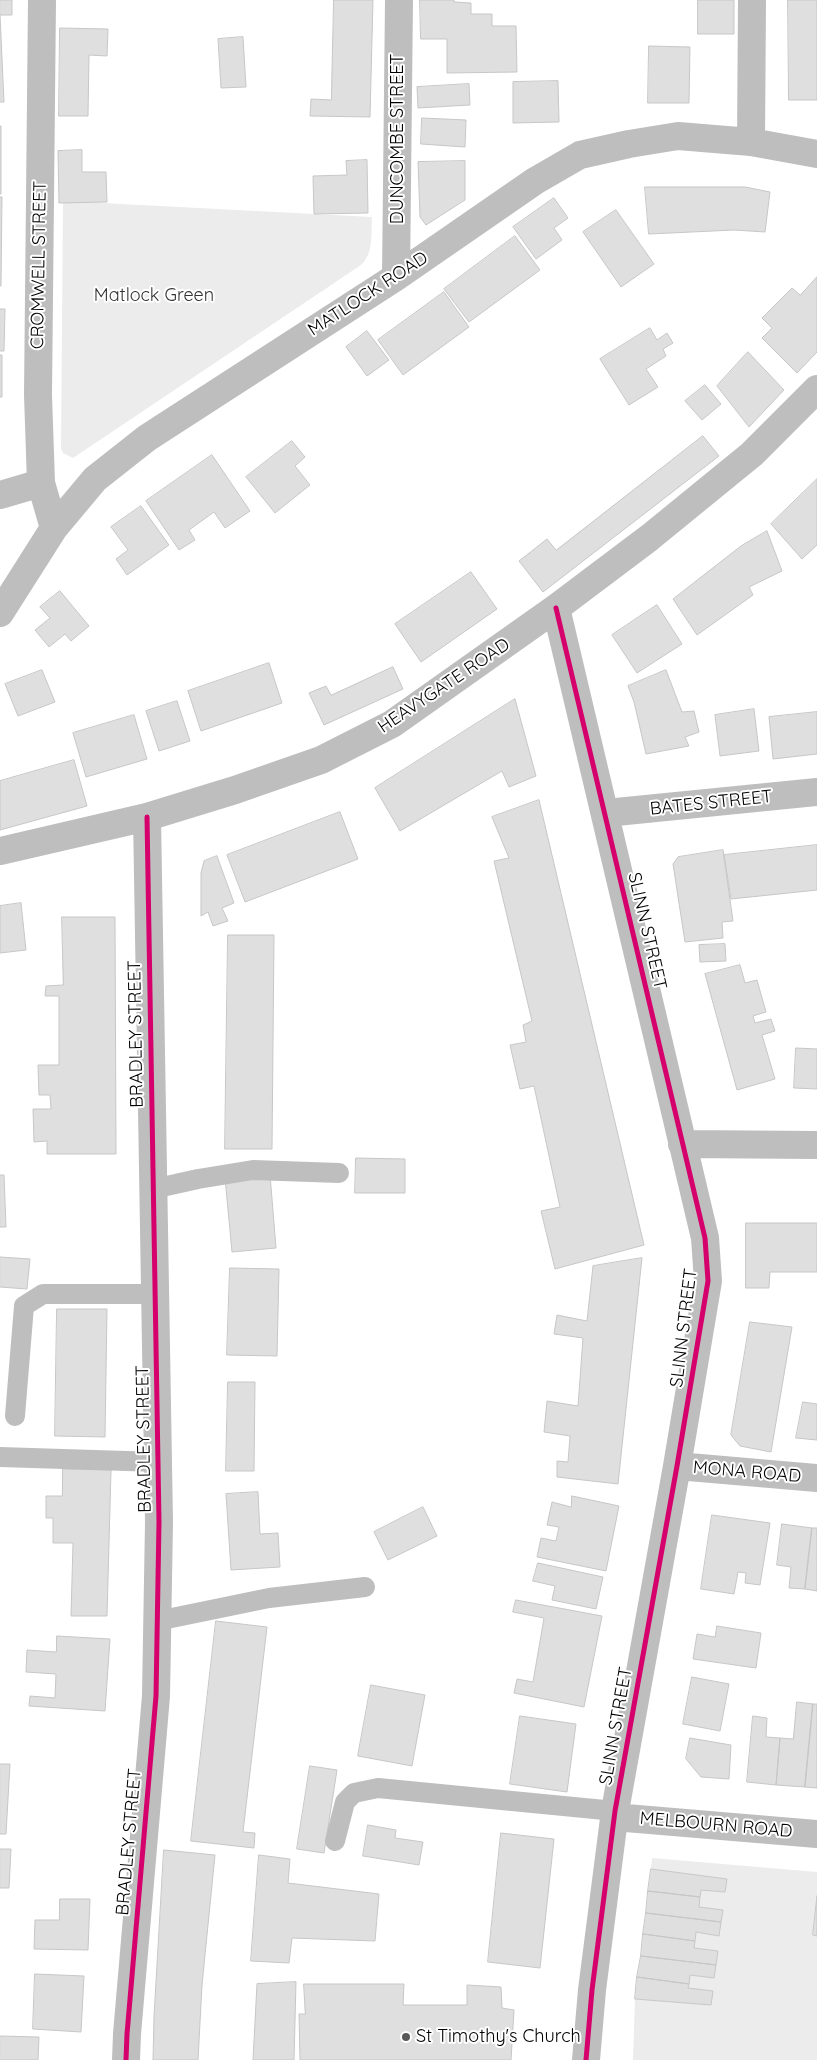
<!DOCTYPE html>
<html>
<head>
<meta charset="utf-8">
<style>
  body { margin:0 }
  canvas { display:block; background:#fff }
</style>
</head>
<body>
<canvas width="817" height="2060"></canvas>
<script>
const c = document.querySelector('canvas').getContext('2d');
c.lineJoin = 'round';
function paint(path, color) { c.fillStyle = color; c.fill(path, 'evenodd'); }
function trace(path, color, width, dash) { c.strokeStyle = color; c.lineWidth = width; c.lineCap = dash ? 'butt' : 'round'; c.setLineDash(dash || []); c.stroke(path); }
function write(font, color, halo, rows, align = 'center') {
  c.font = font + ' Quicksand,sans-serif'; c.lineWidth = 4; c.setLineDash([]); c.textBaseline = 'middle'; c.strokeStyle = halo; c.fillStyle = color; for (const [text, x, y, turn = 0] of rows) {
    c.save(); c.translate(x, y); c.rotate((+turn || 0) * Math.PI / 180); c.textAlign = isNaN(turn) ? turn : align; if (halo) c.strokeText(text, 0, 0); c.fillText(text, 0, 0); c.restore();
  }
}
paint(new Path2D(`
  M63 201 372 217C371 233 374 253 361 265L73 458 63 453 61 448Z
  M652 1858 817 1872V1896L813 1935 817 1936V2060H633L635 1999 711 2005 712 1991 688 1988 690 1975 714 1978 718 1951 694 1948 696 1932 719 1935 722 1910 699 1907 701 1890 724 1892 727 1879 651 1869Z`), '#ececec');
const building = new Path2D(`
  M0 0H12V15H0L4 102H0Z
  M334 0H373L370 117 310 116 311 99 331 100Z
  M420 0H454V2L471 3V14H492V26H516L517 72 447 73V39H421Z
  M698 0H734V34H698Z
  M788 0H817V100H789Z
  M60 28 108 29 107 56 89 55 88 116H59Z
  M243 37 246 87 221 88 218 39Z
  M649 46 690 47 689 103H648Z
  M558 81 559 122 513 123V82Z
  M469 84 470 105 418 108 417 87Z
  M422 118 466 120 465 147 421 144Z
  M0 126H1V194H0Z
  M82 150V172H106L107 202 59 203 58 151Z
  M367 160 368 213 314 214 313 176 347 175 346 161Z
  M465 161V200L426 225 420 217 418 162Z
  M645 187H745L770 192 765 232 734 230 649 234Z
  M0 197H2L1 286H0Z
  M554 198 568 218 554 228 562 240 536 259 513 227Z
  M616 210 654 264 621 287 583 232Z
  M515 236 540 270 469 322 444 289Z
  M817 277V352L797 373 762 338 772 328 762 318 792 288 800 295Z
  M444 292 469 327 403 375 378 340Z
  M0 309H5L4 351H0Z
  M650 328 657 340 667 333 673 343 663 349 666 356 646 369 658 387 629 405 600 359Z
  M367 331 389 360 367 376 346 347Z
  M748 352 784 390 749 427 717 386Z
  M0 355H2V397H0Z
  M705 385 721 404 702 420 685 401Z
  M703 436 719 456 543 592 519 561 547 539 556 550Z
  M292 441 305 457 295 466 310 485 275 513 246 477Z
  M212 455 250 511 225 528 214 512 189 530 195 540 179 550 146 501Z
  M817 479V545L802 559 771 524Z
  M141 506 169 545 127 575 116 559 128 550 111 527Z
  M767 531 782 571 749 587 753 595 697 635 673 599 741 546Z
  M471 572 497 609 421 662 395 624Z
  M60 591 89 626 71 641 65 634 49 647 35 630 50 618 40 607Z
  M657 605 682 644 637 673 612 635Z
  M269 663 282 703 201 731 188 691Z
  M393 667 403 689 324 725 309 693 326 686 331 695Z
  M42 670 55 702 18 716 5 684Z
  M666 670 682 712 694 711 699 732 685 737 689 746 646 754 634 702 628 686Z
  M515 699 536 776 509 787 502 771 400 831 375 788Z
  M177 701 190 741 159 751 146 711Z
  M754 709 759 751 720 756 715 715Z
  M817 712V754L773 759 769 717Z
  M134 715 147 759 86 777 73 733Z
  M74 760 87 806 0 830V781Z
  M539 800 644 1245 555 1269 541 1211 560 1207 534 1086 520 1089 510 1045 526 1042 523 1025 532 1021 494 861 509 858 492 817Z
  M340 812 358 859 245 902 227 855Z
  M817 845V890L731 899 724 855Z
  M723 850 733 921 722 922 723 938 685 942 673 864 678 857Z
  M217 856 234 903 222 908 228 921 213 926 208 912 201 916V873L204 861Z
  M21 903 26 950 0 953V906Z
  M62 917H115L116 1154H47V1141L34 1142 33 1109H51L50 1095H39L38 1065H59V996H45L46 986 63 985Z
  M228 935H274L272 1149H225Z
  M725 944 726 961 700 962 699 945Z
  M740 965 745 983 757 980 766 1012 753 1016 755 1023 771 1019 775 1031 762 1035 775 1079 737 1090 705 974Z
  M796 1048 817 1049V1089L794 1088Z
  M356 1158 405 1159V1193H355Z
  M270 1174 276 1248 232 1252 225 1178Z
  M0 1175H4L6 1227H0Z
  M746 1223H817V1272H770L769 1288H746Z
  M0 1257 30 1259 27 1289 0 1287Z
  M642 1258 618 1484 557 1477V1461L568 1462 570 1436 544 1432 547 1401 578 1406 583 1338 554 1334 557 1315 587 1321 593 1266Z
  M230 1268 279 1269 277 1356 227 1355Z
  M57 1309H107L105 1437 55 1436Z
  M750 1322 792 1327 771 1452 740 1446 731 1435Z
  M228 1382H255L254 1471H226Z
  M803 1402 817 1404V1440L796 1438Z
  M63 1469 111 1470 107 1616H71L73 1543H53V1518H46V1496H62Z
  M258 1492 260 1534 278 1533 280 1567 231 1570 226 1494Z
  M572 1496 619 1506 606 1571 537 1557 541 1538 556 1541 559 1527 547 1525 552 1502 571 1507Z
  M423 1507 437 1536 388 1560 374 1532Z
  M712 1515 770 1523 760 1585 745 1583 746 1573 738 1572 734 1594 701 1589Z
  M782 1524 812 1528 805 1589 789 1588 791 1567 777 1565Z
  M812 1528H817V1591L805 1589Z
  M538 1563 603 1577 596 1609 552 1600 555 1586 533 1581Z
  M516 1600 602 1616 584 1707 514 1693 517 1679 533 1682 544 1618 513 1612Z
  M216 1621 267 1627 243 1832 255 1833 254 1848 191 1841Z
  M717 1626 761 1633 756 1668 693 1659 697 1634 715 1637Z
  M57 1636 110 1639 105 1711 29 1706 30 1696 55 1698 56 1674 26 1672 27 1650 56 1652Z
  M692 1677 729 1684 720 1731 683 1724Z
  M371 1685 425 1695 412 1766 358 1756Z
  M797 1702 813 1704 805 1787 776 1785 780 1738 793 1739Z
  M813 1704H817V1788L805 1787Z
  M520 1716 576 1724 567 1792 510 1784Z
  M753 1716 767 1718 766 1737 780 1738 776 1785 747 1782Z
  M690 1738 731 1745 729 1779 701 1777 686 1759Z
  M0 1764H10L6 1834H0Z
  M310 1766 337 1770 324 1853 297 1849Z
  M368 1825 396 1830 395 1838 423 1842 419 1865 363 1856Z
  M501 1833 554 1839 540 1968 488 1962Z
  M0 1849H11L9 1888H0Z
  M164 1850 215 1855 202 1985 198 2060H153L154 2017Z
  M259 1855 290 1859 288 1883 379 1894 375 1941 292 1938 289 1963 251 1961Z
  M651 1869 727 1879 725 1892 701 1890 700 1897 648 1891Z
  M648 1891 700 1897 699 1907 723 1910 721 1922 646 1913Z
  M817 1896V1936L813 1935Z
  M60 1899H90L88 1950 34 1949 35 1920H59Z
  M646 1913 721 1922 719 1936 696 1932 695 1941 643 1934Z
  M643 1934 695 1941 694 1948 718 1951 716 1965 641 1956Z
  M641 1956 716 1965 714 1978 690 1975 689 1984 637 1977Z
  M35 1974 84 1976 81 2032 33 2029Z
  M637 1977 689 1984 688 1988 713 1991 711 2005 635 1999Z
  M296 1982 294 2060H253L257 1984Z
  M304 1984H404L403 2005H467V1985L501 1987 502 2008 514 2010 511 2060H300L299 2014H305Z
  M0 2036 39 2037 38 2060H0Z`);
paint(building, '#dfdfdf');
trace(building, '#c7c7c7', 1);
trace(new Path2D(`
  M153 1189 198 1179 253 1170 339 1173
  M15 1416 24 1306 43 1294H155
  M0 1457 158 1462
  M157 1621 269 1598 365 1587
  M335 1841 345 1802 354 1793 378 1788 615 1811`), '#bebebe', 20);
trace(new Path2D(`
  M42 0 38 395 41 483 54 528
  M751 142 752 0
  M396 277 399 0
  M0 495 41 483
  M556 608 705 1238 708 1281 677 1466 615 1811 592 1990 586 2060
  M0 613 54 528 95 479 147 438 396 277 535 181 580 155 629 144 678 136 751 142 817 154
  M606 813 817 792
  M0 851 147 817 235 790 321 760 392 724 556 608 649 538 752 454 817 389
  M682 1144 817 1145
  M677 1466 817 1478
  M614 1817 817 1834
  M126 2060 127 2034 156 1696 159 1522 147 817`), '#bebebe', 28);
trace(new Path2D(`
  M556 608 705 1238 708 1281 677 1466 615 1811 592 1990 586 2060
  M126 2060 127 2034 156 1696 159 1522 147 817`), '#d6006c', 5);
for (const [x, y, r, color] of [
  [406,2037,5,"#595959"]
]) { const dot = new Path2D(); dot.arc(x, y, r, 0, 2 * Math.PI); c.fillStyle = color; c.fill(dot); trace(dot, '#fff', 2); }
write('18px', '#000', '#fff', [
  ["DUNCOMBE STREET",398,139,-90],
  ["CROMWELL STREET",39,265,-89],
  ["MATLOCK ROAD",368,294,-33],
  ["HEAVYGATE ROAD",444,686,-34],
  ["BATES STREET",711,803,-6],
  ["SLINN STREET",647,931,77],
  ["BRADLEY STREET",136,1034,-91],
  ["SLINN STREET",684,1328,-83],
  ["BRADLEY STREET",144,1439,-91],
  ["MONA ROAD",747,1472,5],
  ["SLINN STREET",616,1726,-80],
  ["MELBOURN ROAD",716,1825,5],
  ["BRADLEY STREET",129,1842,-85]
]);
write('18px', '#333', '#fff', [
  ["Matlock Green",154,296]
]);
write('18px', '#000', '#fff', [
  ["St Timothy's Church",416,2037]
], 'left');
</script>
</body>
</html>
